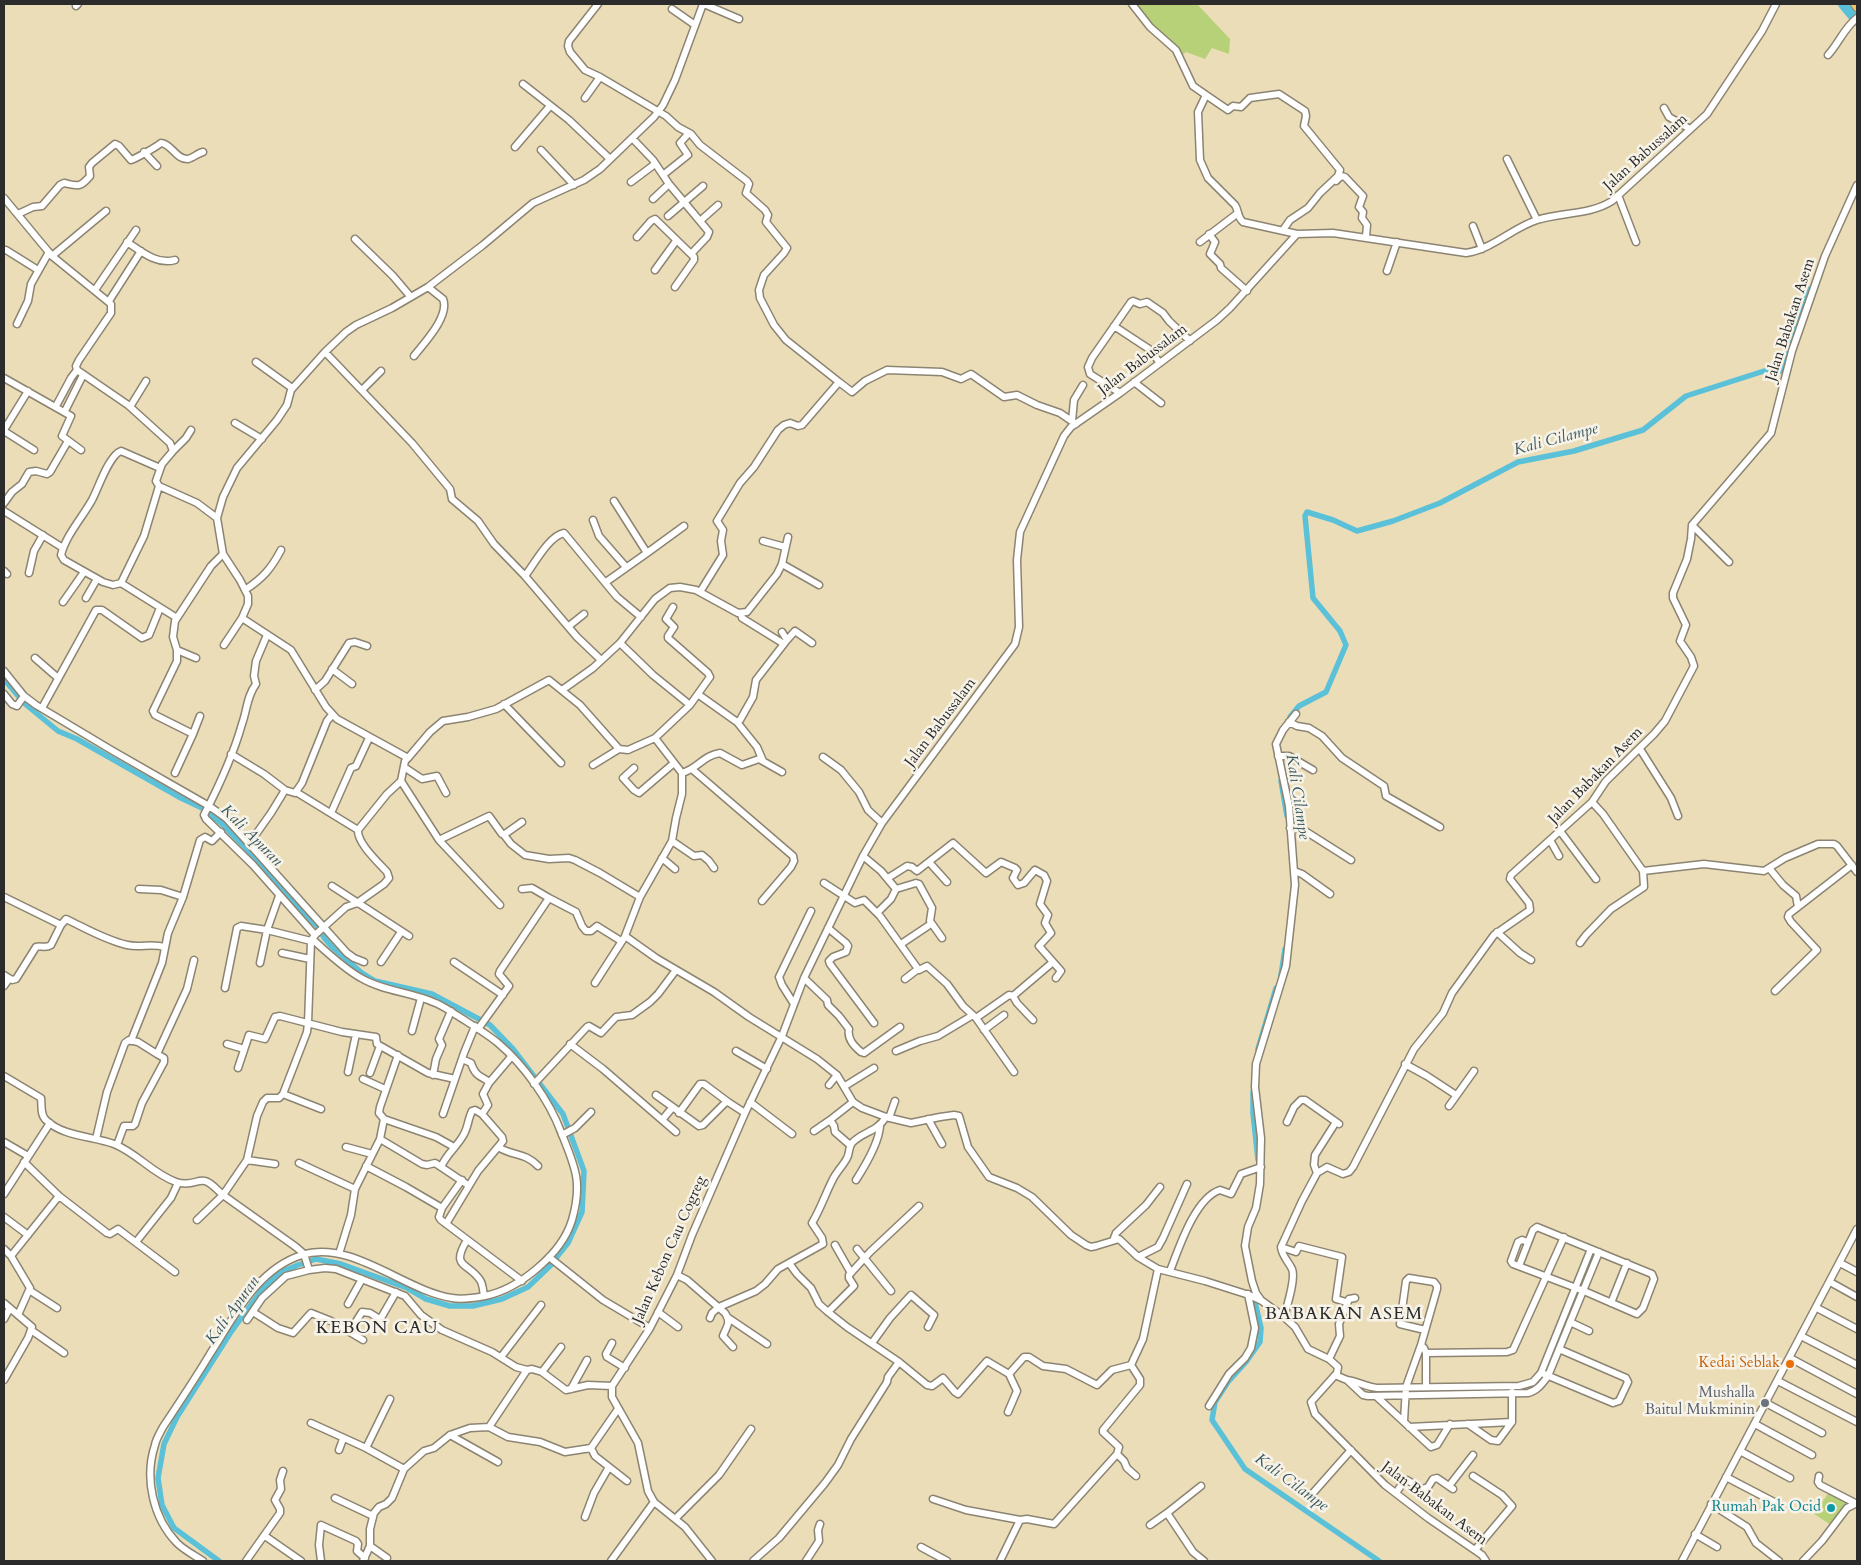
<!DOCTYPE html>
<html>
<head>
<meta charset="utf-8">
<style>
  body { margin:0 }
  #map { position:relative; width:1861px; height:1565px; overflow:hidden; background:#ecddb9; font-family:Cardo,serif }
  canvas { display:block }
  .frame { position:absolute; inset:0; border:5px solid #2b2b2b; pointer-events:none }
</style>
</head>
<body>
<div id="map">
<canvas width="1861" height="1565"></canvas>
<div class="frame"></div>
</div>
<script>
const c = document.querySelector('canvas').getContext('2d');
c.lineJoin = 'round';
function paint(path, color) { c.fillStyle = color; c.fill(path, 'evenodd'); }
function trace(path, color, width, dash) { c.strokeStyle = color; c.lineWidth = width; c.lineCap = dash ? 'butt' : 'round'; c.setLineDash(dash || []); c.stroke(path); }
function write(font, color, halo, rows, align = 'center') {
  c.font = font + ' Cardo,serif'; c.lineWidth = 5; c.setLineDash([]); c.textBaseline = 'middle'; c.strokeStyle = halo; c.fillStyle = color; for (const [text, x, y, turn = 0] of rows) {
    c.save(); c.translate(x, y); c.rotate((+turn || 0) * Math.PI / 180); c.textAlign = isNaN(turn) ? turn : align; if (halo) c.strokeText(text, 0, 0); c.fillText(text, 0, 0); c.restore();
  }
}
paint(new Path2D(`
  M1129 4H1197L1230 39 1229 54 1212 48 1205 59 1186 52 1178 59 1174 50Z
  M1831 1489 1846 1496 1853 1502 1831 1525 1814 1514Z`), '#b6d177');
trace(new Path2D(`
  M4 679 24 703 58 731 77 739 181 798 202 808 220 822 247 849 276 884 317 926 325 939 332 947 362 973 375 981 432 994 490 1025 513 1049 563 1114 584 1171 582 1212 568 1243 556 1258
  M1290 717 1299 706 1326 692 1346 645 1340 631 1313 598 1305 516 1307 512 1333 520 1357 531 1393 521 1440 503 1518 462 1574 451 1643 430 1686 396 1764 371H1781L1810 289
  M1281 781 1287 816
  M1281 975 1285 949
  M1258 1049 1276 988
  M1253 1092V1113L1258 1160
  M1253 1294 1261 1328 1260 1342 1246 1362 1228 1382 1215 1402 1212 1420 1245 1469 1379 1561
  M219 1561 174 1528 162 1505 158 1478 164 1444 177 1417 231 1332 261 1291 279 1273 298 1265 316 1259 341 1264 407 1288 426 1299 450 1306H473L502 1299 528 1287 551 1265`), '#5ac1d8', 5.5);
trace(new Path2D(`
  M1843 4 1857 21`), '#5ac1d8', 10);
const minor = new Path2D(`
  M598 4 569 41 568 46 570 52 585 70 600 77 666 116 678 127 691 134 700 145 747 181 749 184 746 193 765 210 768 215 766 222 787 248 784 253 764 275 759 290 760 298 774 325 786 340 839 382
  M703 4 675 80 663 105 654 117 600 169 584 180 533 203 483 245 428 287 392 308 356 325 346 332 325 352 291 390 287 405 277 420 237 468 223 497 217 518 223 554 240 580 248 596V604L242 618 291 650 326 707 337 719 408 758 430 732 443 721 468 717 496 709 549 680 580 705 619 749 628 750 655 738 682 773V794L676 818 672 841 640 897 625 936 656 958 714 992 749 1017 817 1059 837 1075 853 1102 862 1108 886 1117 911 1123 940 1117 954 1115 959 1116 968 1147 989 1177 1017 1188 1032 1197 1071 1235 1086 1245 1091 1247 1096 1246 1119 1239 1138 1257 1158 1269 1205 1281 1249 1295 1262 1301 1284 1317 1295 1327 1308 1349 1329 1359 1338 1367 1337 1373 1311 1402 1315 1414 1385 1485 1428 1518 1482 1555 1486 1561
  M704 4 739 19
  M1132 4 1150 27 1176 50 1193 86 1206 95 1198 112 1200 160 1208 178 1235 205C1239 211 1237 217 1243 222L1297 234
  M76 6 78 4
  M672 9 695 25
  M1828 55C1839 43 1844 28 1857 18
  M523 84 569 120 610 159
  M1206 95 1228 110 1233 106 1241 107 1250 98 1279 94 1305 111 1306 116 1304 126 1340 170 1338 176 1320 193 1308 208 1290 220 1283 230
  M585 98 600 77
  M1664 108 1669 117 1690 129
  M632 138 653 160 669 184 709 232 707 237 691 254
  M515 147 550 106
  M541 150 574 185
  M144 152 157 166
  M1507 159 1537 220
  M663 175 688 155 680 143 689 133
  M1336 181 1341 176 1345 177 1363 196 1359 207 1363 212 1362 218 1367 225 1366 237
  M631 182 655 164
  M1618 195 1636 242
  M4 198 52 256 111 304V313L79 360 76 366 77 370 128 405 170 443 173 451 162 464 156 481 159 486 197 503 217 518
  M653 199 669 184
  M18 214 33 207 42 206 60 185 64 183C78 186 80 188 90 176L89 167 92 163 115 144 119 146 131 160C137 158 156 147 161 143 172 144 176 160 188 159 193 158 198 153 203 152
  M668 216 703 186
  M700 221 718 205
  M1473 226 1482 249
  M1209 234 1215 242 1210 254 1220 264 1221 268 1247 291
  M637 237 651 221 655 219 694 257V260L675 287
  M355 239 393 276 410 296
  M127 242C142 252 157 265 175 260
  M1200 242 1238 213
  M4 250H6L38 270
  M52 256 106 211
  M655 270 676 241
  M1387 271 1397 242
  M95 290 136 230
  M109 301 141 251
  M17 324 28 301 31 284 49 252
  M1114 326 1149 349 1160 363
  M325 352 412 443 450 489 452 499 478 521 494 544 525 576 577 637 601 660
  M414 356C424 343 450 316 443 299L428 287
  M256 362 292 388
  M4 378 71 416 62 436 81 450
  M1134 382 1161 403
  M362 390 381 371
  M1120 393 1090 374 1088 367 1092 358 1131 302 1133 301 1140 304 1147 302 1163 313 1169 321 1190 341
  M56 406 71 378 77 370
  M130 407 146 381
  M65 411 83 375
  M1072 421 1074 400 1083 385
  M235 423 262 439
  M4 430 28 391
  M4 431 34 450
  M173 451 186 438 191 430
  M160 468 121 451C109 455 98 489 92 500 82 518 66 535 61 555L64 560 103 582 113 585 121 583 177 618
  M4 503 12 492 22 484 29 472 36 471 47 474 50 472 68 441
  M4 511 63 548
  M593 520 599 536 626 567
  M1692 525 1729 562
  M763 541 785 547
  M647 553 684 526
  M782 564 819 585
  M4 571 7 574
  M29 573 34 551 43 535
  M525 576C535 563 549 536 564 533L617 597 641 617
  M606 582 647 553 614 501
  M121 583 144 536 159 486
  M245 590C263 578 271 569 281 550
  M700 592 723 555 721 541 723 530 717 521 740 483 754 467 778 430 784 425 790 423 798 426 802 425 839 382 852 392 865 381 887 370 942 372 961 379 971 374 1004 397 1017 395 1037 405 1060 413 1076 424
  M86 598 97 579
  M63 602 84 572
  M741 614 742 618 784 644
  M569 626 584 614
  M267 635 256 661 254 676 256 684C247 696 247 710 242 724 233 756 219 786 204 815L206 819 253 865 315 935
  M787 640 795 631 812 643
  M620 643 653 675 690 705
  M224 645 242 618
  M177 650 196 658
  M35 658 58 678
  M332 669 352 684
  M4 671 24 696 36 705 113 751 209 806 226 818 347 953 354 958 364 962
  M315 690 325 681 349 643 355 642 367 646
  M562 690 593 668 620 643 655 599 670 588 680 587 696 590 738 613 747 612 777 574 782 564 788 537
  M4 694 12 704 17 706 24 696
  M699 695 737 722 740 720 753 697 756 680 787 640 782 632
  M504 704 561 763
  M42 708 96 610H102L142 638 149 635 160 608
  M737 722 757 747 763 761
  M1289 722 1297 726 1309 728 1322 736 1342 758 1384 786 1386 796 1440 827
  M193 734 200 716
  M655 738 690 705 710 677 708 673 668 638V636L674 627 666 619 673 607
  M1640 749 1671 798 1678 816
  M231 754 264 774 285 790 295 793 302 783 327 721 332 715
  M1278 756H1289L1313 770
  M823 757 841 770 859 792 868 810 882 823
  M593 765 619 749
  M404 767 422 779 437 776 446 793
  M634 768 623 778 634 790 639 793 674 763
  M693 770 793 856 794 861 791 867 762 901
  M175 773 193 734 155 715 153 711 177 661V650L173 637 175 621 211 566 223 554
  M682 773C699 768 702 756 720 753L742 765 759 759 782 772
  M401 781 439 840 500 905
  M296 792 358 830
  M1592 802 1603 814 1643 871 1704 864 1764 871 1785 858 1818 844H1834L1837 846 1857 872
  M331 813 351 768 356 766 369 738
  M1290 828 1302 829 1351 860
  M1560 831 1596 879
  M504 835 511 844 525 855 549 859 569 858 575 860 600 873 640 897
  M439 840 489 816 502 834H505L522 822
  M1550 840 1559 856
  M672 841 694 856 702 855 709 861 714 868
  M249 844 271 813 285 790
  M863 856 881 871 896 889 891 899 877 913
  M662 858 675 869
  M929 862 947 882
  M1769 868 1783 885 1796 896 1798 907
  M1294 871 1302 874 1330 894
  M888 878 907 866 912 867 917 871 953 843 986 873 1001 862 1015 868 1017 870 1013 878 1018 885 1024 883 1035 870 1044 875 1047 881 1040 904 1048 915 1045 923 1051 933 1039 946 1061 971 1056 978
  M824 883 855 903 864 900 880 916 918 969 919 970 927 966 947 984 963 1006 976 1018 1014 1072
  M332 886 409 936
  M139 889 161 890 183 897
  M896 889 916 883 919 884 932 908 930 921 942 938
  M4 897 61 925
  M549 898 576 912 582 926 586 931H591L597 926 621 941
  M828 928 846 943 848 946 846 952 833 957 829 961 830 964 874 1023
  M1497 932 1520 953 1531 960
  M1580 943 1586 935 1611 909 1644 887 1643 871
  M901 944 928 926
  M282 953 310 959
  M381 962 401 932
  M454 962 503 995
  M260 963 267 930 311 941
  M4 975 12 980 16 979 36 947C41 945 45 949 51 945L61 925 66 919C85 928 105 940 127 945 141 948 150 943 165 947
  M804 978 827 1000 828 1005 839 1016 849 1029C847 1039 854 1046 861 1052L864 1053 900 1027
  M905 979 918 969
  M595 983 624 938
  M4 986 9 979
  M225 988 237 928 241 926 267 930 279 896
  M1775 991 1817 950 1791 922 1788 917 1789 914 1852 865
  M794 1004 782 985 779 977 811 911
  M976 1018 1009 995 1013 996
  M1033 1020 1017 1003 1013 996 1053 962
  M478 1029 509 986 499 974 500 971 549 898 532 888 522 889
  M984 1030 1004 1015
  M412 1031 421 998
  M131 1041 162 963 168 933 183 897 200 840 205 837 212 841 221 832
  M227 1044 244 1049
  M570 1044 603 1069 676 1132
  M736 1051 767 1069
  M896 1051 920 1041 938 1036 973 1015
  M462 1059 471 1063C475 1075 479 1076 490 1082
  M1405 1064 1427 1076 1456 1095
  M238 1068 249 1035 265 1039 275 1017 280 1016 342 1032 376 1037 377 1044 428 1073 455 1079
  M348 1072 356 1034
  M370 1073 380 1046
  M433 1075 436 1059 442 1045 439 1039 451 1011
  M4 1076 41 1098C42 1105 40 1115 46 1120 63 1137 93 1136 114 1144 137 1153 153 1174 176 1182 191 1187 197 1179 205 1181 211 1182 218 1191 223 1195L247 1160 257 1116 263 1102 267 1098H279L283 1094 307 1032 308 1023 311 941 315 935 346 907 357 903 384 884 389 878 387 872C378 862 357 843 358 830L387 794 401 781 405 761 408 758
  M363 1079 385 1089
  M534 1084 587 1027 589 1026 601 1033 616 1017 632 1015 650 1002 658 994 676 970
  M829 1085 837 1075
  M845 1086 874 1068
  M283 1094 321 1109
  M656 1095 699 1126 703 1125 725 1103 728 1102 745 1113
  M750 1102 792 1134
  M1449 1106 1474 1071
  M679 1113 700 1084H704L728 1102
  M443 1114 464 1053 475 1026
  M889 1118 895 1101
  M384 1119 436 1137 454 1147
  M928 1119 942 1144
  M662 1120 672 1108
  M1287 1122 1294 1107 1301 1100H1305L1339 1124
  M814 1131 830 1120
  M562 1135 575 1128 591 1112
  M96 1139 107 1092 125 1043 129 1040 138 1042 157 1054
  M380 1139 422 1164 427 1165 435 1163 468 1185
  M4 1142 28 1156
  M117 1145 124 1126H133L135 1124 142 1103 164 1062V1058L157 1054 187 989 194 960
  M850 1145 835 1132 834 1126 830 1120 853 1102
  M346 1147 372 1154
  M498 1147C515 1157 524 1152 538 1166
  M247 1160 275 1164
  M24 1162 59 1196
  M299 1163 355 1189
  M366 1166 406 1187 442 1208 439 1217 441 1220 522 1281
  M441 1167C447 1153 458 1146 464 1134 468 1127 468 1119 472 1111L475 1110 482 1114
  M1317 1173 1314 1165 1315 1155 1336 1122
  M856 1180C865 1166 879 1143 880 1126
  M4 1194 50 1123
  M442 1208 462 1180
  M4 1217 28 1235
  M197 1220 223 1195 296 1247 304 1254 309 1270
  M446 1224 478 1171 503 1141 502 1137 482 1114 488 1105 483 1094 489 1083 511 1057
  M1119 1239 1114 1238 1116 1233 1146 1205 1160 1187
  M467 1240C450 1268 468 1262 480 1280 483 1284 483 1291 484 1296
  M136 1242 171 1198 178 1183
  M835 1245 851 1273
  M1281 1247 1296 1252 1299 1246 1342 1257 1336 1299 1346 1302
  M4 1249 11 1256
  M857 1249 891 1291
  M339 1254 351 1215 355 1189 380 1139 384 1119 379 1113 380 1107 398 1055
  M549 1257 603 1300 650 1328
  M1138 1257 1158 1247 1163 1238 1187 1184
  M789 1263 797 1274 811 1288 819 1304 828 1312 847 1327 899 1362 927 1385 932 1386 943 1378 955 1392 958 1394 987 1361 1009 1374 1024 1357H1029L1043 1366 1066 1369 1097 1385 1112 1370 1131 1365 1143 1339 1158 1269
  M1840 1263 1857 1272
  M1519 1266 1533 1230 1537 1227 1652 1274 1654 1279 1643 1308 1637 1314 1584 1291 1513 1264 1511 1261 1518 1242 1522 1240 1528 1242
  M1170 1271C1179 1248 1195 1198 1220 1190L1231 1194 1241 1174 1261 1167
  M677 1275 687 1280 725 1313C732 1323 726 1327 723 1336L733 1347
  M1830 1282 1857 1297
  M29 1290 57 1308
  M1261 1300 1256 1293 1252 1281 1245 1246 1248 1227 1256 1208 1260 1184 1261 1138 1255 1087 1256 1064 1286 966 1295 885 1289 806 1276 744 1283 730 1296 714
  M4 1303 18 1315 30 1288 11 1256 59 1196 107 1233 110 1234 118 1229 175 1272
  M1611 1303 1627 1263
  M348 1304 362 1279
  M1817 1308 1857 1329
  M253 1312 278 1328 293 1333 311 1313 331 1321 363 1340
  M658 1312 678 1327
  M828 1312 854 1286 849 1278V1275L870 1252 919 1206
  M727 1317 767 1344
  M1284 1317C1287 1306 1296 1278 1292 1269 1288 1261 1282 1256 1281 1247L1302 1201 1317 1173 1327 1167 1343 1174 1349 1172 1353 1167 1414 1049 1443 1013 1452 993 1494 935 1530 910 1529 903 1510 879 1511 875 1592 802 1606 781 1654 734 1665 721 1694 666 1691 657 1680 641 1686 625 1673 598V593L1687 559 1691 539 1692 525 1771 433 1792 351 1825 256 1857 185
  M710 1318 712 1313 719 1307 756 1291 765 1284 778 1269 823 1244 822 1238 812 1223C820 1210 825 1195 832 1181 836 1172 843 1166 847 1158 850 1153 848 1148 852 1143 863 1131 876 1133 886 1117
  M4 1319 10 1308
  M247 1320 262 1298 286 1276 309 1270 325 1268 336 1269 405 1296 421 1315 442 1330 492 1352 516 1367 527 1370 532 1369 542 1372 566 1390 588 1385 612 1386 650 1328 677 1275 692 1235 745 1113 782 1036 804 978 863 856 882 823 1015 644 1019 627 1017 560 1020 532 1064 436 1071 427 1120 393 1217 320 1230 308 1297 234 1333 233 1466 253C1493 249 1512 228 1537 220 1562 212 1590 215 1612 201L1707 114 1762 31 1776 4
  M1570 1322 1589 1331
  M31 1330 64 1353
  M350 1331 362 1312 370 1313 378 1318H381L396 1292
  M1801 1336 1857 1365
  M612 1343 606 1354 607 1357 625 1368
  M872 1343 890 1318 911 1295 934 1315 928 1327
  M1421 1345 1424 1348 1426 1353 1507 1352 1513 1350 1564 1237
  M501 1357 541 1305
  M1790 1358 1857 1394
  M1329 1359 1340 1336 1339 1324 1349 1299 1355 1298
  M542 1372 561 1347
  M1544 1374 1613 1403 1619 1401 1628 1382 1626 1378 1559 1349
  M1335 1375 1347 1380 1363 1395 1368 1396 1528 1393C1537 1391 1542 1384 1548 1376L1599 1252
  M4 1380 28 1338 32 1327 18 1315
  M1347 1380C1357 1381 1366 1387 1377 1388L1519 1386 1533 1382 1541 1373 1591 1249
  M1778 1381 1857 1422
  M612 1386V1397L638 1443 648 1491 654 1502 685 1527 712 1561
  M1426 1387V1353
  M571 1389 587 1360
  M1377 1397 1431 1447 1437 1445 1450 1424
  M1766 1403 1822 1433
  M1209 1406 1229 1374 1245 1358 1251 1348 1255 1328 1248 1294
  M1008 1412 1017 1391 1009 1374
  M1404 1421 1406 1387 1421 1345 1437 1289V1286L1434 1282 1409 1278 1406 1281 1400 1324 1425 1330
  M311 1423 366 1448 404 1469
  M1468 1424 1491 1440 1498 1441 1512 1422V1392
  M1755 1424 1812 1455
  M489 1427 527 1370
  M1409 1427 1512 1422
  M450 1435 498 1462
  M366 1448 390 1399
  M591 1448 595 1456 627 1481
  M591 1448 618 1409
  M339 1450 343 1439
  M1740 1451 1790 1478
  M1117 1454 1124 1461 1127 1468 1136 1476
  M1473 1476 1502 1495 1512 1506 1475 1550
  M1819 1476 1818 1482 1820 1485 1855 1503
  M1726 1477 1774 1502
  M1449 1486 1473 1455
  M1313 1493 1351 1450
  M1396 1493 1404 1481 1407 1480 1422 1489 1428 1487 1433 1479 1437 1478 1453 1489
  M335 1498 373 1516
  M933 1499 966 1510 1020 1520
  M1711 1504 1747 1527 1756 1543 1779 1561
  M1167 1513 1201 1486
  M585 1517 594 1493 609 1467
  M675 1519 719 1475 751 1429
  M1150 1525 1167 1513 1193 1552 1204 1561
  M1695 1534 1717 1547
  M265 1536 301 1561
  M370 1546 387 1558
  M921 1547 947 1561
  M203 1561C194 1555 184 1550 177 1543 153 1518 144 1478 155 1445 156 1439 160 1433 163 1427 179 1403 195 1379 210 1354 234 1317 257 1269 302 1255 351 1239 405 1291 452 1298 463 1300 474 1298 485 1296 519 1289 562 1254 572 1220 583 1182 575 1167 561 1132 549 1100 524 1065 498 1043 486 1033 472 1025 458 1016 450 1011 442 1005 433 1002 410 992 383 991 361 978 343 968 327 952 312 939
  M246 1561 280 1513V1509L275 1500 281 1489 280 1480 283 1471
  M321 1561 319 1545 321 1525 356 1541 358 1544 357 1551 365 1558
  M363 1561 370 1546V1529L374 1513 379 1507 386 1504 392 1498 404 1469 424 1451 434 1448 450 1435 470 1428 489 1427 508 1437 540 1442 565 1452 591 1448
  M611 1561 654 1502
  M753 1561 779 1538 825 1483 838 1465 851 1439 887 1382 888 1377 899 1362
  M806 1561 819 1541 818 1530 820 1524
  M1000 1561 1020 1520 1027 1519 1054 1524 1117 1454 1119 1447 1103 1432V1430L1140 1385V1379L1131 1365
  M1682 1561 1857 1229
  M1803 1561 1822 1541 1847 1508 1857 1503`);
const major = new Path2D(`
  M1855 4 1857 7`);
trace(minor, '#8c8472', 9);
trace(major, '#8c8472', 10);
trace(minor, '#fff', 6);
trace(major, '#eac769', 8);
for (const [x, y, r, color] of [
  [1790,1364,5,"#e8710a"],
  [1765,1403,5,"#6b7280"],
  [1831,1508,5,"#0f9aa8"]
]) { const dot = new Path2D(); dot.arc(x, y, r, 0, 2 * Math.PI); c.fillStyle = color; c.fill(dot); trace(dot, '#f7f3e8', 2); }
write('15px', '#2b2b2b', '#f7f3e8', [
  ["Jalan Babussalam",1646,153,-42],
  ["Jalan Babakan Asem",1791,320,-72],
  ["Jalan Babussalam",1143,360,-37],
  ["Jalan Babussalam",941,723,-53],
  ["Jalan Babakan Asem",1596,776,-46],
  ["Jalan Kebon Cau Cogreg",670,1250,-66],
  ["Jalan Babakan Asem",1434,1504,37]
]);
write('15px', '#c56008', '#f7f3e8', [
  ["Kedai Seblak",1780,1364]
], 'right');
write('15px', '#5b616d', '#f7f3e8', [
  ["Mushalla",1755,1394],
  ["Baitul Mukminin",1755,1411]
], 'right');
write('15px', '#0d838f', '#f7f3e8', [
  ["Rumah Pak Ocid",1821,1508]
], 'right');
write('italic 16px', '#39585f', '#f7f3e8', [
  ["Kali Cilampe",1556,440,-15],
  ["Kali Cilampe",1297,797,81],
  ["Kali Apuran",251,836,45],
  ["Kali Apuran",233,1311,-54],
  ["Kali Cilampe",1291,1483,36]
]);
c.letterSpacing = '1px';
write('18px', '#2b2b2b', '#f7f3e8', [
  ["BABAKAN ASEM",1344,1315],
  ["KEBON CAU",377,1329]
]);
c.letterSpacing = '0px';
</script>
</body>
</html>
